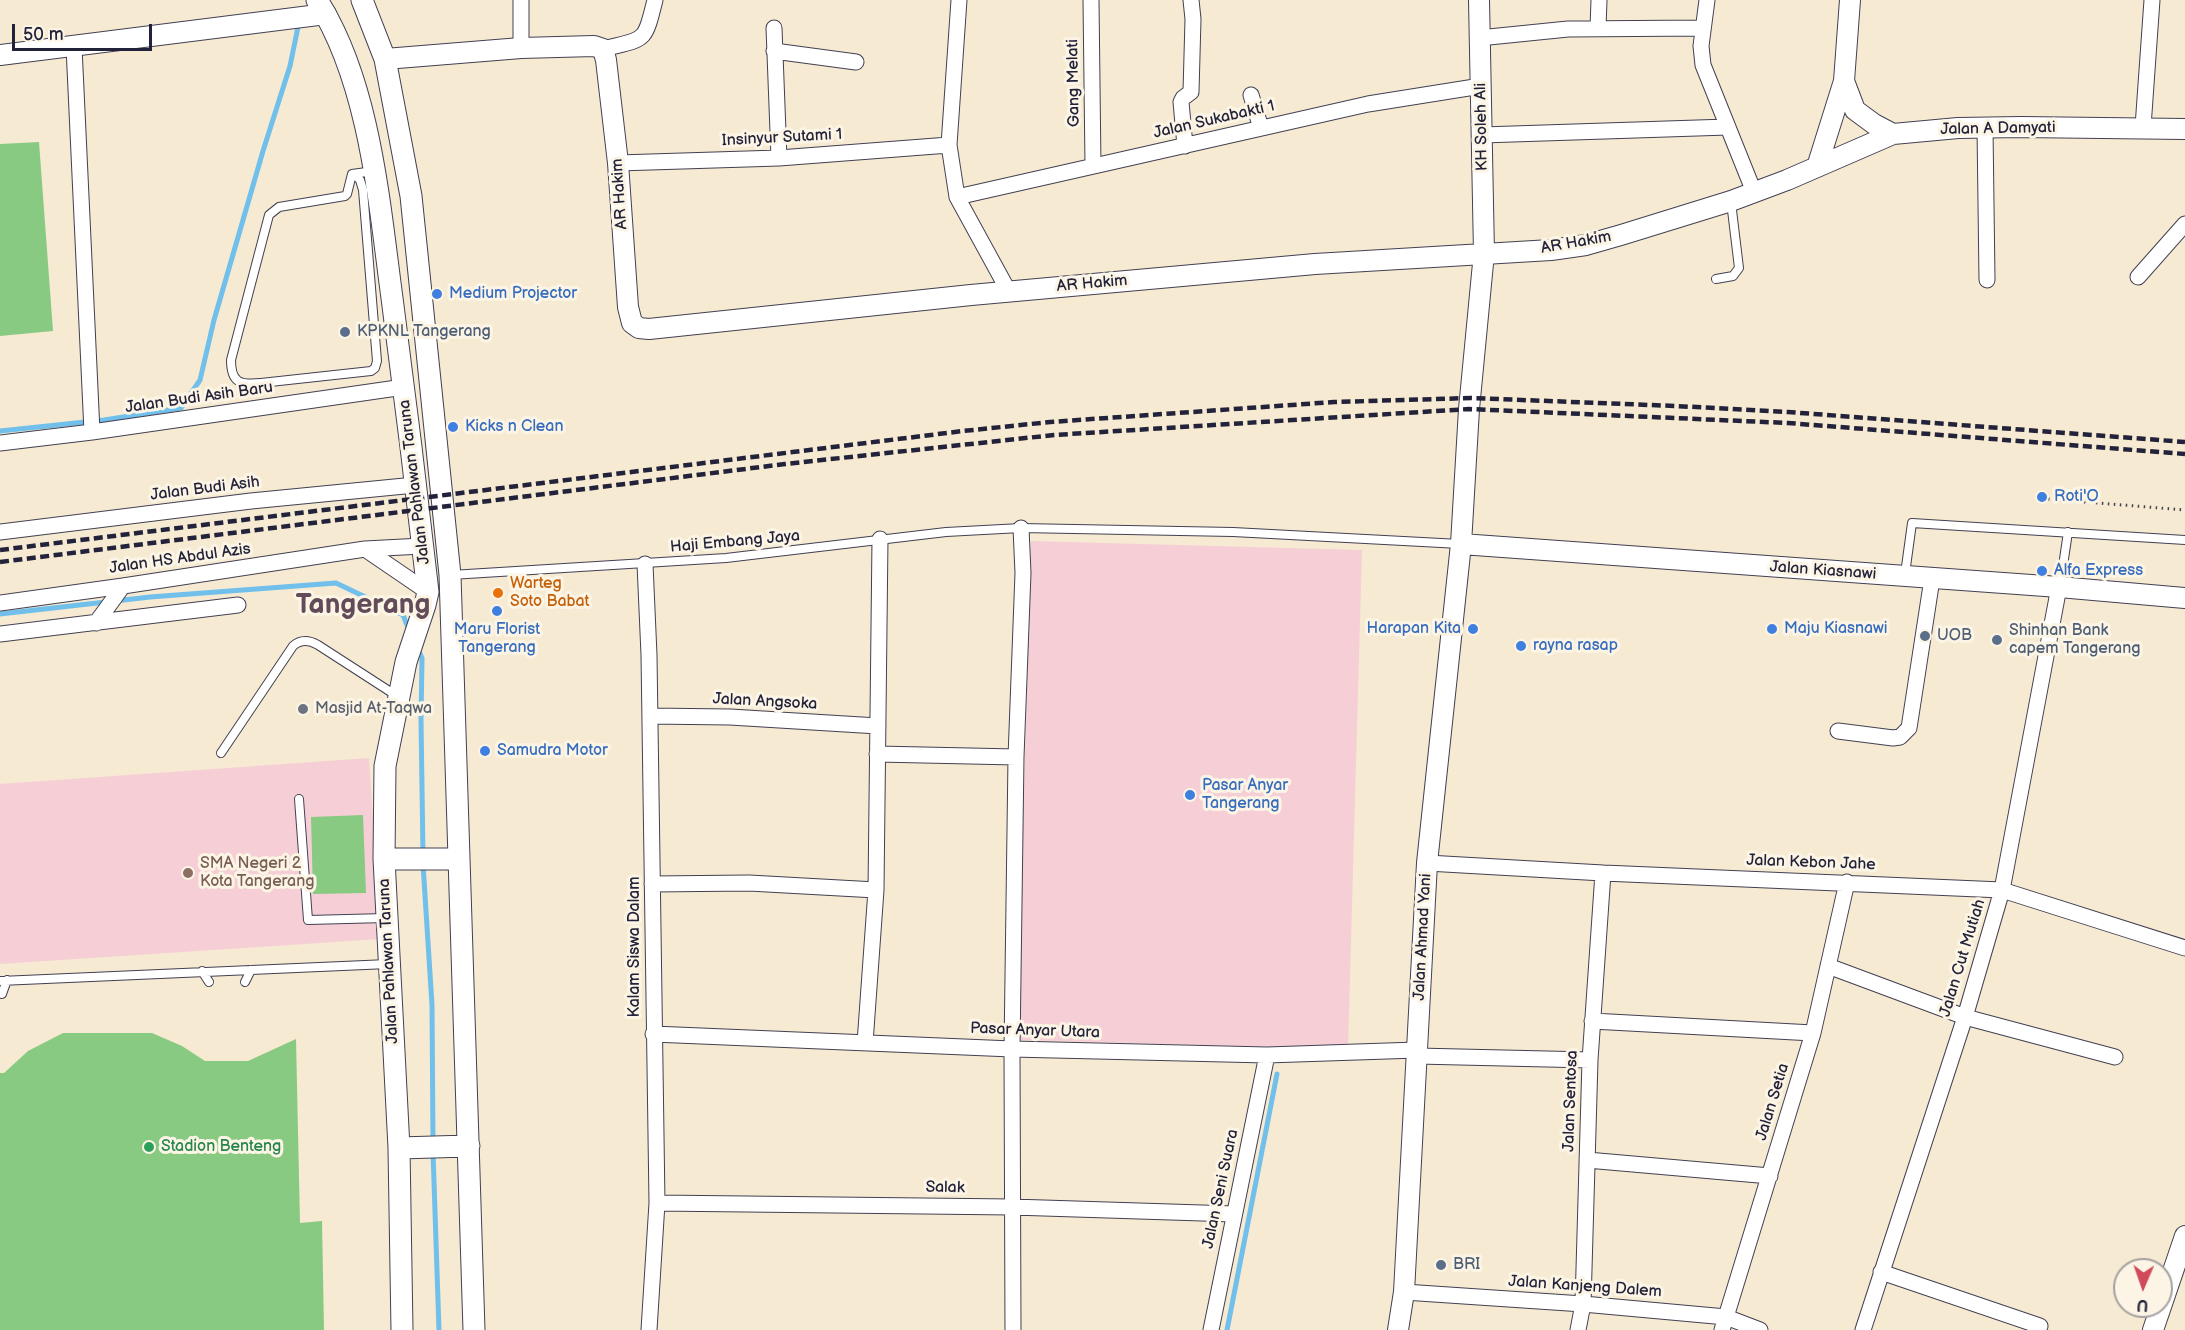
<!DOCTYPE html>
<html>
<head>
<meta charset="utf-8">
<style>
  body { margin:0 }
  #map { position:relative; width:2185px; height:1330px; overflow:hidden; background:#f6ead2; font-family:"Balsamiq Sans",sans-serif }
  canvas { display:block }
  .north { position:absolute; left:2113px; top:1258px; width:60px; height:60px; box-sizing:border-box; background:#fcf5e5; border:2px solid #a5a1a1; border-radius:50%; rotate:182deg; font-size:16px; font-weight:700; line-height:24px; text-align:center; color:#22223b }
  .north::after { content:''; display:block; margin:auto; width:21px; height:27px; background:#d1495b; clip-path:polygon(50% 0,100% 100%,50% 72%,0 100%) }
  .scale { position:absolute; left:12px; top:24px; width:140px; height:27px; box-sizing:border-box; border:3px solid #22223b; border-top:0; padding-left:8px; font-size:18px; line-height:21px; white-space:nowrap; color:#22223b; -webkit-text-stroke:4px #fcf5e5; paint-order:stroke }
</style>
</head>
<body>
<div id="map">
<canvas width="2185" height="1330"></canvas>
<div class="north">U</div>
<div class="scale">50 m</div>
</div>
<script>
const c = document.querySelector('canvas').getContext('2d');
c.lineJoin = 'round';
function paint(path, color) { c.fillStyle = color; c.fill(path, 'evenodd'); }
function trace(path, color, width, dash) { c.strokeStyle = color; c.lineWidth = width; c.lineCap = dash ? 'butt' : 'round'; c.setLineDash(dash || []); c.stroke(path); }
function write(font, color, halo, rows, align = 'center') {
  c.font = font + ' "Balsamiq Sans",sans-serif'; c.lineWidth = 6; c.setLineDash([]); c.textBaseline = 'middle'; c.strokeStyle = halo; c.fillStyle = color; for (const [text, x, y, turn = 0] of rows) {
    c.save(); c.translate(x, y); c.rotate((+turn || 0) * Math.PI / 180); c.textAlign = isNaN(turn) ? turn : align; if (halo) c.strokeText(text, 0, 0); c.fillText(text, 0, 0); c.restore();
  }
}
paint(new Path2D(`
  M1031 541 1362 550 1348 1049 1017 1040Z
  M369 758 381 939 0 964V784Z`), '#f6cfd6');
paint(new Path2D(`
  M39 142 53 331 0 336V144Z
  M363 815 366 893 313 894 311 817Z
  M63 1033H152L182 1046 205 1061H248L296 1039 300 1223 322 1221 324 1330H0V1073H4L28 1051Z`), '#88ca82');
trace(new Path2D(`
  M0 431 104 420 181 408 200 380 214 320 263 151 290 66 298 27
  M115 601 150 597 336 583 403 615 409 630
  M0 614 106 602
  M418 649 422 658 421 720 423 855
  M423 864 432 1005 433 1142
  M433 1152 439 1330
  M1227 1330 1277 1074`), '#71bfeb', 5);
const service = new Path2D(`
  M354 174 360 180 363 190 377 361 375 368 371 371 261 383C240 385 231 383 231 360L269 215 279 207 345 196 347 194 352 174 374 171
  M1716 279 1733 276 1739 268 1731 202
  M1905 574 1912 523 2185 540
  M451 575 726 558 946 532 1021 528 1233 532 1460 544
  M2060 586 2068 532
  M221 753 293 646C301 639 309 640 318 645L397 696
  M299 799 308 920 386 918
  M202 971 209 982
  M0 981 388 964
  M245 982 251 970
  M2 994 7 980`);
const minor = new Path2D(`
  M521 0V48
  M959 0 949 145 957 197 1009 292
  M1091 0 1093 166
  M1707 0 1701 46 1703 65 1754 192
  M774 28 779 158
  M1598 28 1599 0
  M1479 38 1568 29 1702 28
  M74 47 92 432
  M603 49C646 38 644 44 655 0
  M774 51 856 62
  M1251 95 1261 128
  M2143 127 2152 0
  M1985 128 1987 280
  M1482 135 1728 127
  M1185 146 1181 102 1183 98 1191 92 1193 19 1191 0
  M618 163 779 158 949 145
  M957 197 1368 104 1481 86
  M2138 277 2185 224
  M0 443 92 432 404 387
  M0 532 251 501 415 485
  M365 549 428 592
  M645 564 649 655 657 1203 649 1330
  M0 603 123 586 365 549 422 546
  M96 623 123 586
  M0 634 238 605
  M650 716 730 717 878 726
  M1838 731 1893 738 1900 737 1909 728 1932 579
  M877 754 1016 757
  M1427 863 1603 873 2002 890 2185 948
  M652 884 749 883 876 890
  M1828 966 1965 1017 2115 1057
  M1592 1021 1813 1033
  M653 1034 1012 1049 1267 1055 1417 1050
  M865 1043 876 890 880 539
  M1417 1056 1590 1060
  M1587 1160 1770 1176
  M657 1203 1012 1207 1234 1214
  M1881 1272 2040 1326
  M1404 1292 1583 1304 1726 1317 1760 1330
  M1013 1330 1012 1049 1016 757 1023 573 1021 528
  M1211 1330 1267 1055
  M1578 1330 1583 1304 1590 1060 1603 873
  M1722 1330 1813 1033 1847 882
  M1863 1330 1965 1017 2002 890 2059 587`);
const tertiary = new Path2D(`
  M0 55 326 14
  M385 59 521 48 594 46 603 49 606 60 618 163 628 307 632 323 639 328 649 329 971 295 1315 264 1551 250 1586 245 1621 235 1731 201 1787 180 1893 134 1958 128 2021 127 2185 129
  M1844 81 1855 110 1874 124 1893 134
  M1817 167 1844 81 1850 0
  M1461 544 2059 587 2185 598
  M1398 1330 1404 1292 1427 863 1461 544 1469 409 1484 253 1479 0
  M2153 1330 2185 1236`);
const secondary = new Path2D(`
  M317 0C370 83 379 202 392 298 405 396 417 494 428 592L425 605 406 662 385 766 384 859 399 1148 402 1330
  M362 0 385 59 411 196 450 575 474 1330
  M384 859H459
  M399 1148 469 1146`);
trace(service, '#424052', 10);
trace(minor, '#424052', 17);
trace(tertiary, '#424052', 22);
trace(secondary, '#424052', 23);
trace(new Path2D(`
  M2048 499 2185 510`), '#424052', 3, [1.5, 4.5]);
trace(service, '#fff', 8);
trace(minor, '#fff', 15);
trace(tertiary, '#fff', 20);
trace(secondary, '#fff', 21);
trace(new Path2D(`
  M0 550 963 431 1050 422 1334 402 1471 398 1676 406 1788 412 2185 442
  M0 562 785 464 1054 435 1469 409 1788 423 2185 454`), '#22223b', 4.5, [9, 4.5]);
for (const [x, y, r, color] of [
  [437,294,6,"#3f7fe0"],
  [345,332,6,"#5c6f8a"],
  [453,427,6,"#3f7fe0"],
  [2042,497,6,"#3f7fe0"],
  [2042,571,6,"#3f7fe0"],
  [498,593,6,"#e8710a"],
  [497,611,6,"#3f7fe0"],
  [1473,629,6,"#3f7fe0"],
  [1772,629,6,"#3f7fe0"],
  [1925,636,6,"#5c6f8a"],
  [1997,640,6,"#5c6f8a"],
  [1521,646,6,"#3f7fe0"],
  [303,709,6,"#6b7280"],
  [485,751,6,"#3f7fe0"],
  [1190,795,6,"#3f7fe0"],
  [188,873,6,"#8d6e63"],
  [149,1147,6,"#2e9e5b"],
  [1441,1265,6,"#5c6f8a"]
]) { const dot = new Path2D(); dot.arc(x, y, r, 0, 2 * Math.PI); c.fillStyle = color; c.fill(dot); trace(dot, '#fcf5e5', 2); }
write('16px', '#22223b', '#fcf5e5', [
  ["Gang Melati",1074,83,-91],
  ["Jalan Sukabakti 1",1214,120,-13],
  ["KH Soleh Ali",1482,127,-91],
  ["Jalan A Damyati",1998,129,-1],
  ["Insinyur Sutami 1",782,138,-3],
  ["AR Hakim",620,194,-94],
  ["AR Hakim",1576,243,-10],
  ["AR Hakim",1092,284,-5],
  ["Jalan Budi Asih Baru",199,398,-8],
  ["Jalan Pahlawan Taruna",415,482,-97],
  ["Jalan Budi Asih",205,489,-7],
  ["Haji Embang Jaya",735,542,-5],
  ["Jalan HS Abdul Azis",180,559,-8],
  ["Jalan Kiasnawi",1823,571,4],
  ["Jalan Angsoka",765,702,3],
  ["Jalan Kebon Jahe",1811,863,2],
  ["Jalan Ahmad Yani",1423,937,-87],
  ["Kalam Siswa Dalam",635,947,-90],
  ["Jalan Cut Mutiah",1963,958,-73],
  ["Jalan Pahlawan Taruna",389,961,-93],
  ["Pasar Anyar Utara",1035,1031,2],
  ["Jalan Sentosa",1571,1101,-88],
  ["Jalan Setia",1773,1102,-73],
  ["Salak",945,1188,1],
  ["Jalan Seni Suara",1221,1189,-78],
  ["Jalan Kanjeng Dalem",1585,1287,4]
]);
write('16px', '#366cbe', '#fcf5e5', [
  ["Medium Projector",449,294],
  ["Kicks n Clean",465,427],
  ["Roti'O",2054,497],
  ["Alfa Express",2054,571],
  ["Harapan Kita",1461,629,"right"],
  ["Maju Kiasnawi",1784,629],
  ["Maru Florist",497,630,"center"],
  ["Tangerang",497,648,"center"],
  ["rayna rasap",1533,646],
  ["Samudra Motor",497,751],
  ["Pasar Anyar",1202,786],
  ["Tangerang",1202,804]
], 'left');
write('16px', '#4e5e75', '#fcf5e5', [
  ["KPKNL Tangerang",357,332],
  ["Shinhan Bank",2009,631],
  ["capem Tangerang",2009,649],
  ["UOB",1937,636],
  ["BRI",1453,1265]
], 'left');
write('16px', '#c56008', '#fcf5e5', [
  ["Warteg",510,584],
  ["Soto Babat",510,602]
], 'left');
write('16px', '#5b616d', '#fcf5e5', [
  ["Masjid At-Taqwa",315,709]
], 'left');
write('16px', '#785e54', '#fcf5e5', [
  ["SMA Negeri 2",200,864],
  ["Kota Tangerang",200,882]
], 'left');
write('16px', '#27864d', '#fcf5e5', [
  ["Stadion Benteng",161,1147]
], 'left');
write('bold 28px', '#624c5a', '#fcf5e5', [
  ["Tangerang",363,606]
]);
</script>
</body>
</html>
